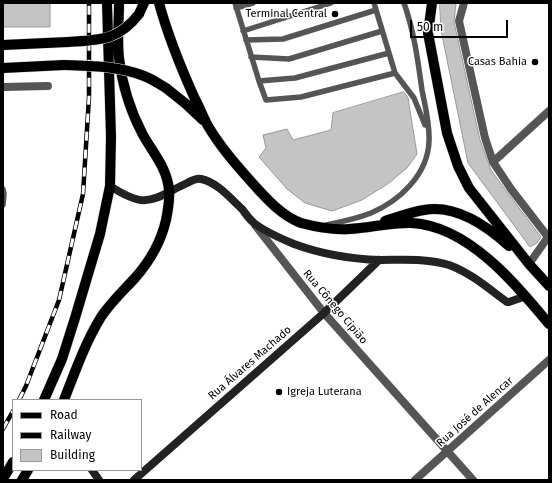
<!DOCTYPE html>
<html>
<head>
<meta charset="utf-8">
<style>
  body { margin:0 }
  #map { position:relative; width:552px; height:483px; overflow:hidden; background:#fff; font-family:"Fira Sans",sans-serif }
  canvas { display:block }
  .frame { position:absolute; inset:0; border:4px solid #000; pointer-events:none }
  .legend { position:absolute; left:12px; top:399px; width:130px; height:72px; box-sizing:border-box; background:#fff; border:1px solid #999; margin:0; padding:5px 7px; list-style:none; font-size:12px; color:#000 }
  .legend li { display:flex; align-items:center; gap:8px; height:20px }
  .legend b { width:20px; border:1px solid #999 }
  .scale { position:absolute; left:410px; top:20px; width:98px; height:18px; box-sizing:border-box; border:2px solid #000; border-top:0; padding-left:5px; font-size:12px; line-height:14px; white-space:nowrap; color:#000; -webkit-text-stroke:3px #fff; paint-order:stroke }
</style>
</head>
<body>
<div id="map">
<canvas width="552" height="483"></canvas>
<div class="frame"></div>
<ul class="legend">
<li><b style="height:5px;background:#000"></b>Road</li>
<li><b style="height:5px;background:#000"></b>Railway</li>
<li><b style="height:11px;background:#c4c4c4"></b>Building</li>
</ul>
<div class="scale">50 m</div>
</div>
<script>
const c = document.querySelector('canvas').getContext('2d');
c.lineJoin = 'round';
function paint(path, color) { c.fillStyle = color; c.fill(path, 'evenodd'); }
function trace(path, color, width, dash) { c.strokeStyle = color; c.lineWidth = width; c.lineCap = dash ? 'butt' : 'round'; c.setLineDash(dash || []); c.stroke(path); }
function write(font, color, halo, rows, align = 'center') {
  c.font = font + ' "Fira Sans",sans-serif'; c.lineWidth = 3; c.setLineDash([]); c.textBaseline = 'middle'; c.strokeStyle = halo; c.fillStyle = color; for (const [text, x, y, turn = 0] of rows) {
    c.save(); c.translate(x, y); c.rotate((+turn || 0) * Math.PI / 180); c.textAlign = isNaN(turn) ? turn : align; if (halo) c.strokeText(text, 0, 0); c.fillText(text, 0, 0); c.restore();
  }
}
const building = new Path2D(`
  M3 3H50V27H3Z
  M440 3H456L454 22 480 140 491 170 507 192 541 237 537 243 530 247 468 163 441 30Z
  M404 92 408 98 417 154 407 168 389 183 362 200 332 211 305 203 287 189 259 157 266 148 263 135 287 129 293 140 331 130 333 113Z`);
paint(building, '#c4c4c4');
trace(building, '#999', 1);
const primary = new Path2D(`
  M159 3C168 36 181 68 195 99 200 108 203 117 208 126 221 148 238 167 255 186 268 200 282 216 301 223 316 227 333 230 349 229 370 228 391 222 412 223 468 226 516 284 549 324
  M432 3 428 33 447 133 458 166 469 188 529 264 549 286
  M139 14 144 3
  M3 45 68 42
  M3 68 64 65
  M166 88 186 104 203 120
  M385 221C398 217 411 212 424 210 456 204 487 226 509 246
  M44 400 62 359 75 318 100 234 110 186 111 137 107 3
  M64 400C75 372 85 343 101 317 111 302 123 291 135 278 150 261 161 242 166 220 168 210 170 199 169 190 167 167 152 152 142 133 130 110 122 83 119 58 117 40 119 21 119 3
  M3 479 13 462
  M22 480 28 470`);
trace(primary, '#dbdbdb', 11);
trace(new Path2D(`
  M235 3 259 81 266 100 301 97 395 73
  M374 3 395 73 414 98 425 125
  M236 8 253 3
  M243 31 331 3
  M246 40 283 39 376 10
  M251 57 289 59 382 31
  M259 81 295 78 389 53
  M3 189 4 194 3 205
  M326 225C341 222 356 219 371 213 399 201 428 175 429 141 430 124 425 106 422 90 418 61 414 31 404 3`), '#555', 5.5);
trace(new Path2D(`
  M464 3 459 21 485 138 493 162 511 189 548 237 529 264
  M3 87 48 86
  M493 162 549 111
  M255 225 324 313 473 480
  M415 480 549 360`), '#555', 8);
trace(new Path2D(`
  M110 186C147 210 151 200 187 183 191 181 196 178 201 179 217 182 231 199 242 209 246 214 249 219 254 223 264 231 282 239 294 244 321 254 351 259 380 260 402 260 427 258 449 265 471 273 489 289 507 302H509L526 296
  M92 470 99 480
  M134 480 324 313 379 260`), '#222', 8);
trace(primary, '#000', 10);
const rail = new Path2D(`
  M19 400 26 386 59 300 83 194 89 97V3
  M3 429 13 411`);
trace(rail, '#000', 4.5);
trace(rail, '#fff', 3, [9]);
const primaryBridge = new Path2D(`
  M68 42C100 40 118 41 139 14
  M64 65C91 66 119 66 144 76 152 79 159 84 166 88`);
trace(primaryBridge, '#dbdbdb', 11, []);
trace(primaryBridge, '#000', 10);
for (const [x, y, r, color] of [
  [335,14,4,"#000"],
  [535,62,4,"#000"],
  [279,392,4,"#000"]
]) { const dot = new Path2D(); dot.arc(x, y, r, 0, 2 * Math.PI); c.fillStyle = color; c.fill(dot); trace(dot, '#fff', 1.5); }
write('11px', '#000', '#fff', [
  ["Terminal Central",327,14],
  ["Casas Bahia",527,62],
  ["Igreja Luterana",287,392,"left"]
], 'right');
write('11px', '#000', '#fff', [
  ["Rua Cônego Cipião",335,307,50],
  ["Rua Álvares Machado",250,363,-41],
  ["Rua José de Alencar",475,412,-42]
]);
</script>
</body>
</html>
